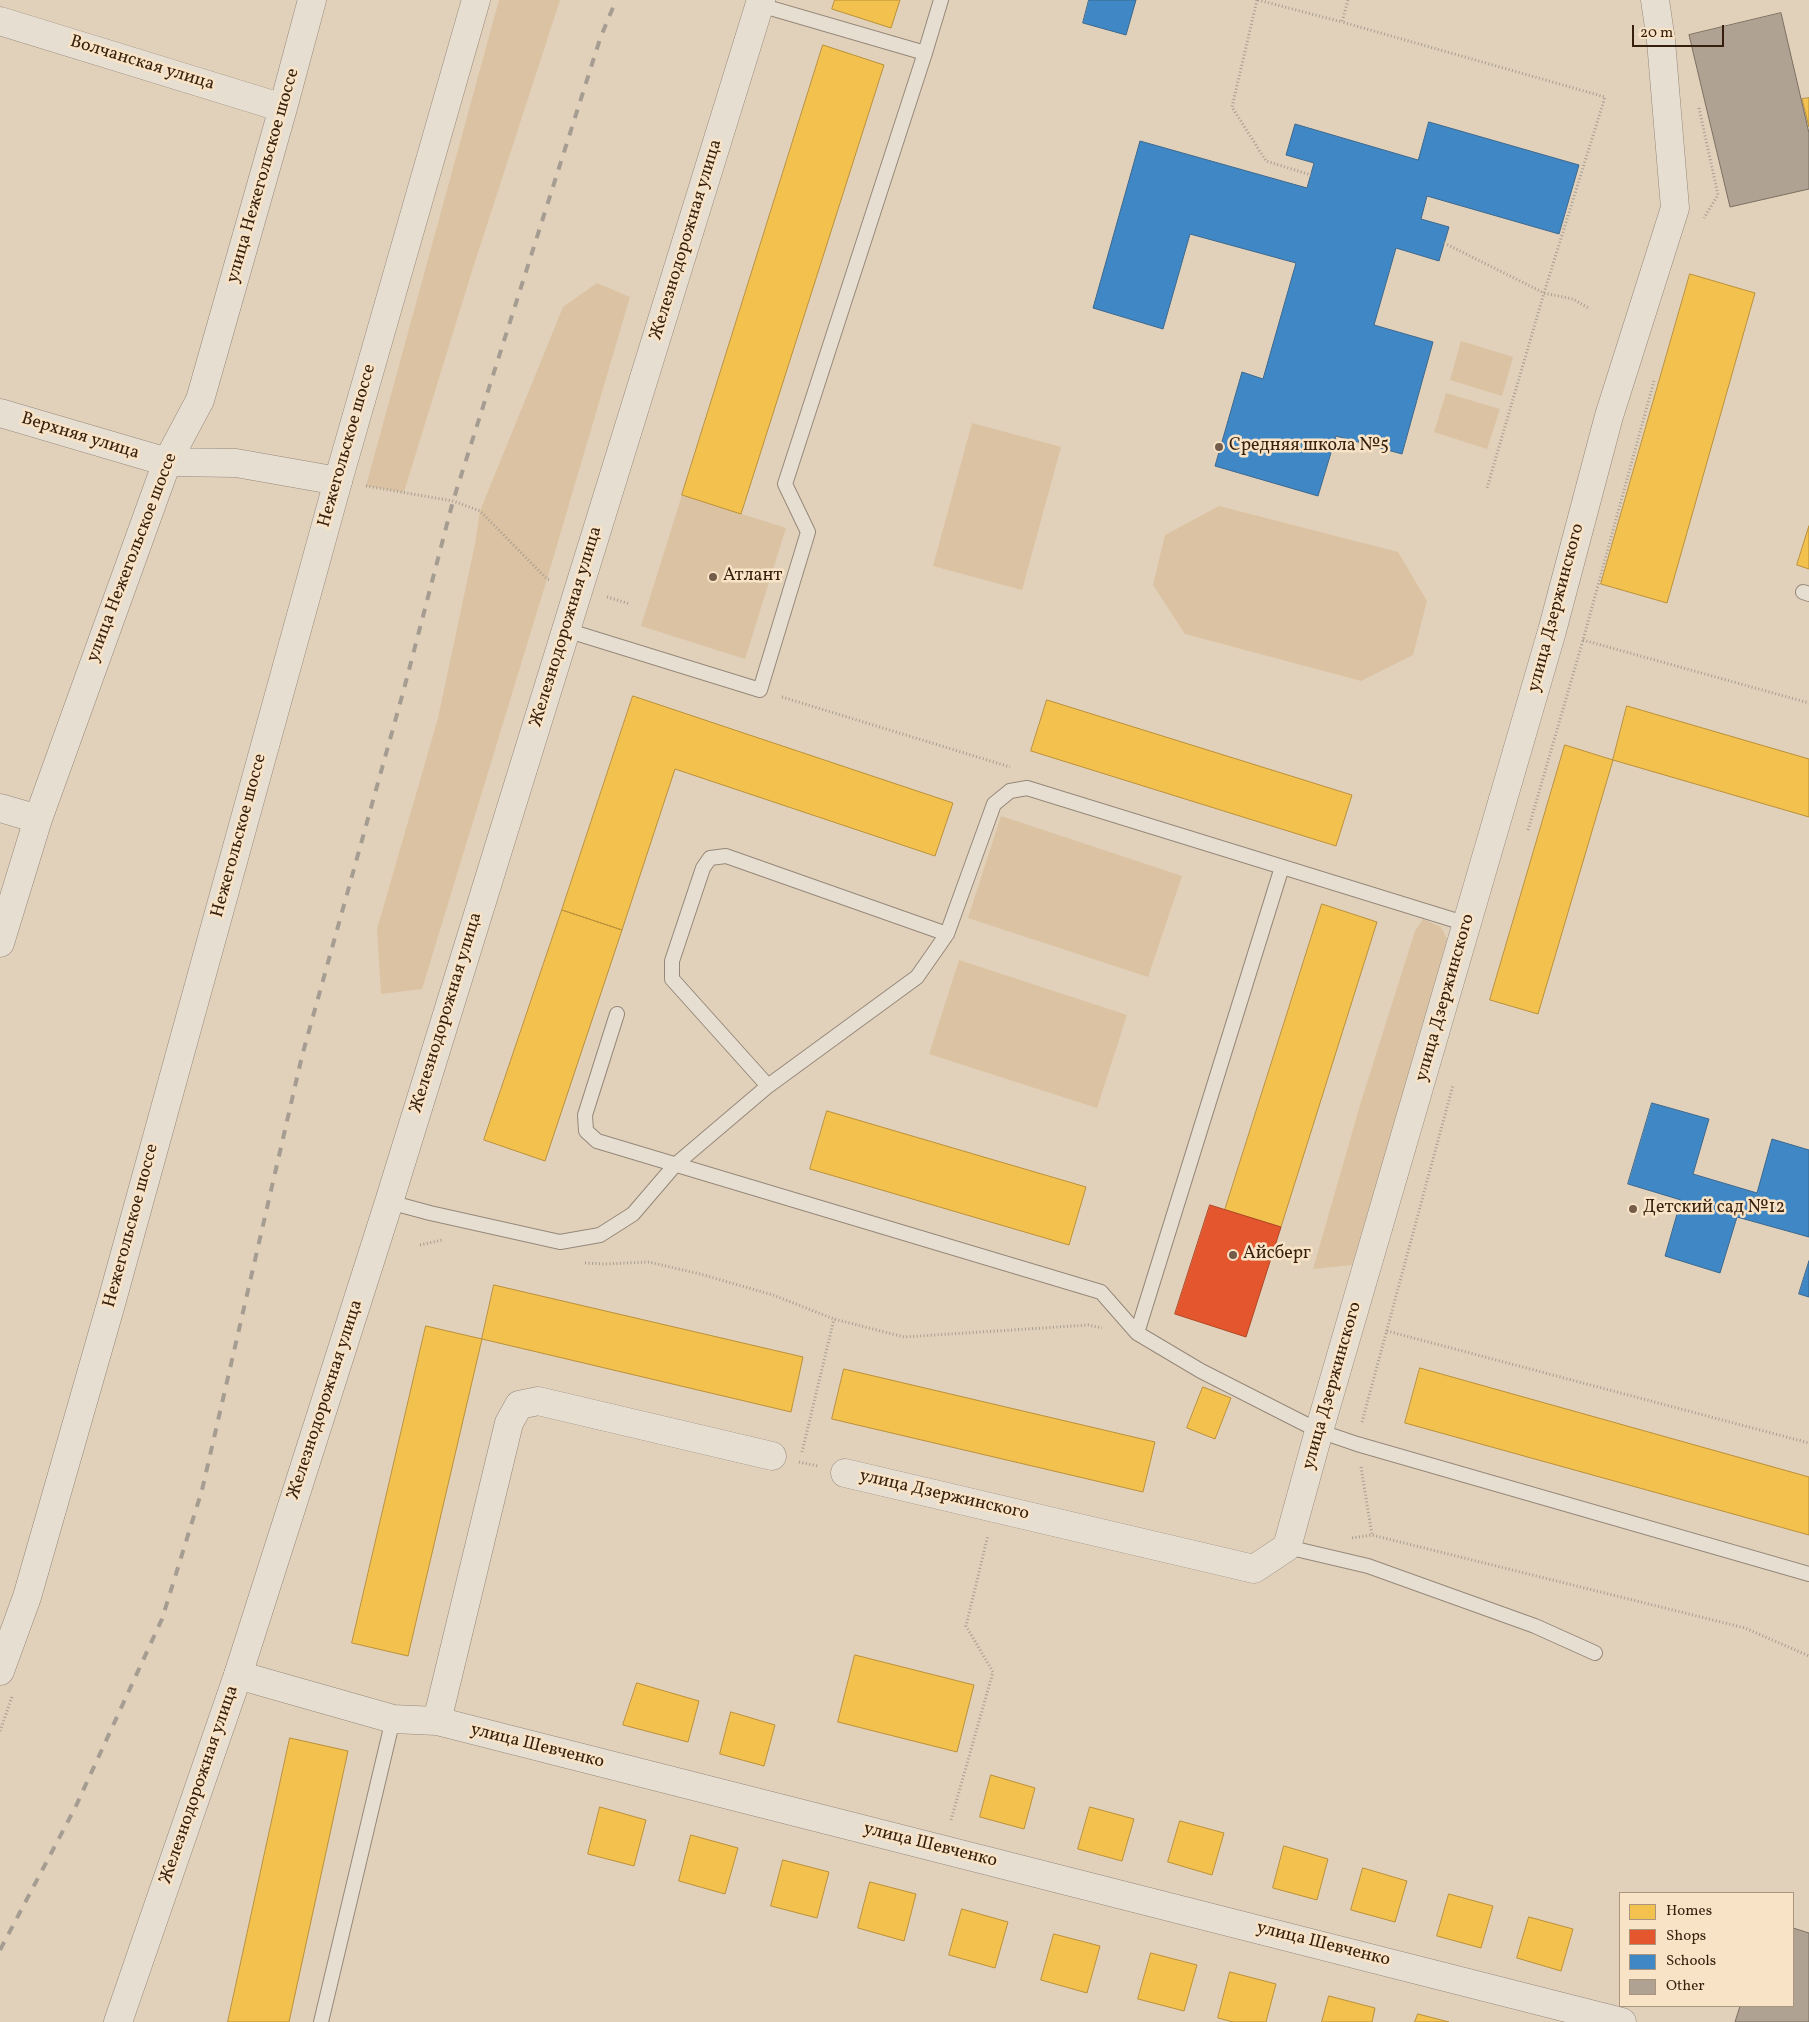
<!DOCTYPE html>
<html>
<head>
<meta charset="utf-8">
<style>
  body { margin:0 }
  #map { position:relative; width:1809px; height:2022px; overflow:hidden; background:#e2d1ba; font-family:Vollkorn,serif }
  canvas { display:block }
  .legend { position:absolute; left:1619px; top:1892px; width:175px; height:115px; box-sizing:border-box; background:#f8e3c6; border:1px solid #ab957c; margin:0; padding:6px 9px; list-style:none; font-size:15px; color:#371f0d }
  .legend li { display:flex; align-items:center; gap:10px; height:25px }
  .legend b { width:25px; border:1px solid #ab957c }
  .scale { position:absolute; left:1632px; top:25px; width:92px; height:22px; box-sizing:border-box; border:2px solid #371f0d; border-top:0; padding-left:6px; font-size:15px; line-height:18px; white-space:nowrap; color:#371f0d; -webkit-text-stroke:4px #f8e3c6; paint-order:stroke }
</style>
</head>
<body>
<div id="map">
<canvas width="1809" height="2022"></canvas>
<ul class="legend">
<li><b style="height:14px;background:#f2c14e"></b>Homes</li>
<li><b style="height:14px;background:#e4572e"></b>Shops</li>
<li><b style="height:14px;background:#3f88c5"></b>Schools</li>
<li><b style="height:14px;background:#afa292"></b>Other</li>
</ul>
<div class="scale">20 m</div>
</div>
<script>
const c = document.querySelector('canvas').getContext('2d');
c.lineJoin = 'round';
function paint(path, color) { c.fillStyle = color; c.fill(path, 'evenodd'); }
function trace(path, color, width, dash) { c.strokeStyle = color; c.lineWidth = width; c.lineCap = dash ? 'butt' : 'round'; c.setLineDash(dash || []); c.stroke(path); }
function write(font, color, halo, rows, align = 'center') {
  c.font = font + ' Vollkorn,serif'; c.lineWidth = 5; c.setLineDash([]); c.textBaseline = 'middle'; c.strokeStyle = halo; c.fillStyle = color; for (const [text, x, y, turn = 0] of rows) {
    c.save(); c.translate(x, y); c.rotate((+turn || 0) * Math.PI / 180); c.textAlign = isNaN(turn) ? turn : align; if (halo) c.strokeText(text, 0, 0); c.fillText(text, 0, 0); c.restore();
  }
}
paint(new Path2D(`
  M499 0H560L472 271 404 492 366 486Z
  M597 283 630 297 547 579 422 989 381 994 377 929 438 718 475 544 480 511 563 307Z
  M1461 341 1513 357 1502 396 1450 380Z
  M1446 393 1500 409 1487 449 1434 432Z
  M972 423 1061 447 1022 590 933 566Z
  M682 495 786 528 745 659 641 626Z
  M1219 506 1398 552 1427 601 1413 655 1361 681 1185 634 1153 585 1165 535Z
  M1001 816 1182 876 1148 977 968 918Z
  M1423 919 1441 927 1449 943 1352 1265 1313 1269 1360 1105 1415 931Z
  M959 960 1127 1015 1097 1108 929 1054Z`), '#dac2a2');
const homes = new Path2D(`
  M835 0H900L891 28 832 9Z
  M823 45 884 65 741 514 682 495Z
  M1809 98V127L1802 99Z
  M1690 274 1755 293 1667 603 1601 584Z
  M1809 526V569L1797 565Z
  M633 696 953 803 935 856 675 769 622 930 562 910Z
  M1047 700 1352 795 1336 846 1031 751Z
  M1627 706 1809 759V817L1613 760Z
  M1565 745 1613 760 1538 1014 1490 1000Z
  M1322 904 1377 922 1281 1227 1225 1210Z
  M562 910 622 930 545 1161 484 1140Z
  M827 1111 1086 1187 1069 1245 810 1169Z
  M494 1285 803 1357 791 1412 482 1339Z
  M426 1326 482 1339 408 1656 352 1643Z
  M1420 1368 1809 1477V1535L1405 1423Z
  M844 1369 1155 1442 1143 1492 832 1419Z
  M1203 1387 1231 1398 1215 1439 1187 1428Z
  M855 1655 974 1685 957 1752 838 1722Z
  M637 1683 699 1701 688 1742 623 1725Z
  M731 1712 775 1725 764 1766 720 1754Z
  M290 1738 348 1751 289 2022H228Z
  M991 1775 1035 1788 1024 1829 980 1817Z
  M600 1807 646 1820 634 1866 588 1854Z
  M1090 1807 1134 1819 1122 1861 1078 1849Z
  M1180 1821 1224 1833 1212 1875 1168 1862Z
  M691 1835 738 1848 725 1894 679 1881Z
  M1284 1846 1328 1859 1317 1900 1273 1888Z
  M783 1860 829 1872 817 1918 771 1906Z
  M1363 1868 1407 1881 1395 1922 1351 1910Z
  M870 1882 916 1894 904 1941 858 1928Z
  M1449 1894 1493 1906 1481 1948 1437 1936Z
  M962 1909 1008 1922 995 1968 949 1955Z
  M1529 1917 1573 1929 1561 1971 1517 1958Z
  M1054 1934 1100 1946 1087 1993 1041 1980Z
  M1151 1953 1197 1965 1184 2011 1138 1999Z
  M1230 1972 1276 1984 1266 2022H1233L1218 2018Z
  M1329 1996 1375 2008 1372 2022H1322Z
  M1418 2014 1449 2022H1415Z`);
paint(homes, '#f2c14e');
trace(homes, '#ba903a', 1);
const shops = new Path2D(`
  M1210 1205 1281 1227 1246 1337 1175 1314Z`);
paint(shops, '#e4572e');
trace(shops, '#b04624', 1);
const schools = new Path2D(`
  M1089 0H1136L1126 35 1083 23Z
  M1429 122 1579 165 1559 234 1427 196 1421 219 1449 227 1439 261 1396 248 1374 325 1433 342 1402 454 1336 436 1318 496 1215 466 1242 372 1263 379 1296 263 1190 234 1163 329 1093 308 1140 141 1307 188 1314 163 1286 155 1295 124 1418 160Z
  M1652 1103 1709 1119 1693 1174 1757 1193 1772 1139 1809 1150V1237L1737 1217 1720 1273 1665 1256 1681 1200 1628 1184Z
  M1809 1261V1297L1799 1294Z`);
paint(schools, '#3f88c5');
trace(schools, '#3d688e', 1);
const building = new Path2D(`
  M1781 13 1809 133V189L1730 207 1689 35Z
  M1793 1928 1809 1933V2022H1735L1740 2006H1793Z`);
paint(building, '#afa292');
trace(building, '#7c7063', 1);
const service = new Path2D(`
  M925 53 941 0
  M1803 592 1809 594
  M566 630 760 690 808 532 785 484 925 53 760 5
  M617 1014 585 1115 586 1131 597 1141 1101 1292 1137 1333 1201 1371 1319 1431 1357 1444 1809 1574
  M768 1086 672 979V961L703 868 710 858 726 856 947 934
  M389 1202 430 1213 560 1242 600 1235 633 1214 675 1165 768 1086 917 977 947 934 994 804 1010 791 1027 788 1467 924
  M1137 1333 1282 867
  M1287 1547 1368 1566 1535 1626 1595 1653
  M321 2022 393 1719`);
const minor = new Path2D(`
  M0 21 283 108
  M0 413 167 462 236 463 338 481
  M0 808 38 819
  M0 943 38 819 167 462 200 400 283 108 312 0
  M845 1473 1254 1569 1287 1547 1319 1431 1552 631 1609 416 1675 208 1661 41 1655 0
  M238 1675 393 1719 437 1721 1622 2022
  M437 1721 509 1423 519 1405 538 1401 772 1456`);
const tertiary = new Path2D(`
  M0 1671 27 1597 111 1304 338 481 476 0
  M118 2022 238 1675 389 1202 761 0`);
trace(service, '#958879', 16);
trace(minor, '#958879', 29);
trace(tertiary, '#958879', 29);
trace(new Path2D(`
  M1257 0 1232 107 1266 161 1311 175
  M1258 0 1342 22
  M1348 0 1342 22 1605 97 1544 293 1487 488
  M1699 108 1718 195 1704 218
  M1444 243 1544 293 1573 299 1590 309
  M366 486 453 501 480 511 547 579 551 580
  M607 597 630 604
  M1583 640 1809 703
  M782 697 1010 767
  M1528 830 1583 640 1654 381
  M420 1245 442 1240
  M585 1263 604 1264 649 1262 700 1274 773 1295 834 1319 904 1337 1088 1325 1102 1328
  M1387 1331 1809 1443
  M1362 1422 1453 1085
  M802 1452 834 1319
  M799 1462 818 1466
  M1361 1467 1372 1535
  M1352 1538 1372 1535 1745 1628 1809 1656
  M0 1731 12 1697
  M951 1820 993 1672 966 1626 988 1535`), '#a69d92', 3, [1, 2.5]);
trace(service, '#e7ded2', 14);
trace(minor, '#e7ded2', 28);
trace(tertiary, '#e7ded2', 28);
trace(new Path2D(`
  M0 1950 75 1808 162 1619 202 1490 302 1056 404 689 453 501 600 39 616 0`), '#a69d92', 4, [9, 9]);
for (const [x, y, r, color] of [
  [1219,447,5,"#735d4a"],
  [713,577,5,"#735d4a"],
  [1633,1209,5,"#735d4a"],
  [1233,1255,5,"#735d4a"]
]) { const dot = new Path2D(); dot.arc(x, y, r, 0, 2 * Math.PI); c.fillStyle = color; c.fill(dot); trace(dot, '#f8e3c6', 2); }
write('18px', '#371f0d', '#f8e3c6', [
  ["Волчанская улица",142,64,17],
  ["улица Нежегольское шоссе",264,176,-74],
  ["Железнодорожная улица",687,240,-73],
  ["Верхняя улица",80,437,17],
  ["Нежегольское шоссе",348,446,-74],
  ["улица Нежегольское шоссе",133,558,-69],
  ["улица Дзержинского",1557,608,-75],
  ["Железнодорожная улица",567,627,-73],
  ["Нежегольское шоссе",240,836,-75],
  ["улица Дзержинского",1446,998,-74],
  ["Железнодорожная улица",447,1013,-73],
  ["Нежегольское шоссе",132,1226,-75],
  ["улица Дзержинского",1333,1386,-74],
  ["Железнодорожная улица",326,1400,-72],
  ["улица Дзержинского",944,1496,13],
  ["улица Шевченко",537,1747,14],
  ["Железнодорожная улица",200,1785,-71],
  ["улица Шевченко",930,1846,14],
  ["улица Шевченко",1323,1945,14]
]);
write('18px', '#371f0d', '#f8e3c6', [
  ["Средняя школа №5",1229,447],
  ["Атлант",723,577],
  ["Детский сад №12",1643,1209],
  ["Айсберг",1243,1255]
], 'left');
</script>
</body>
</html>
